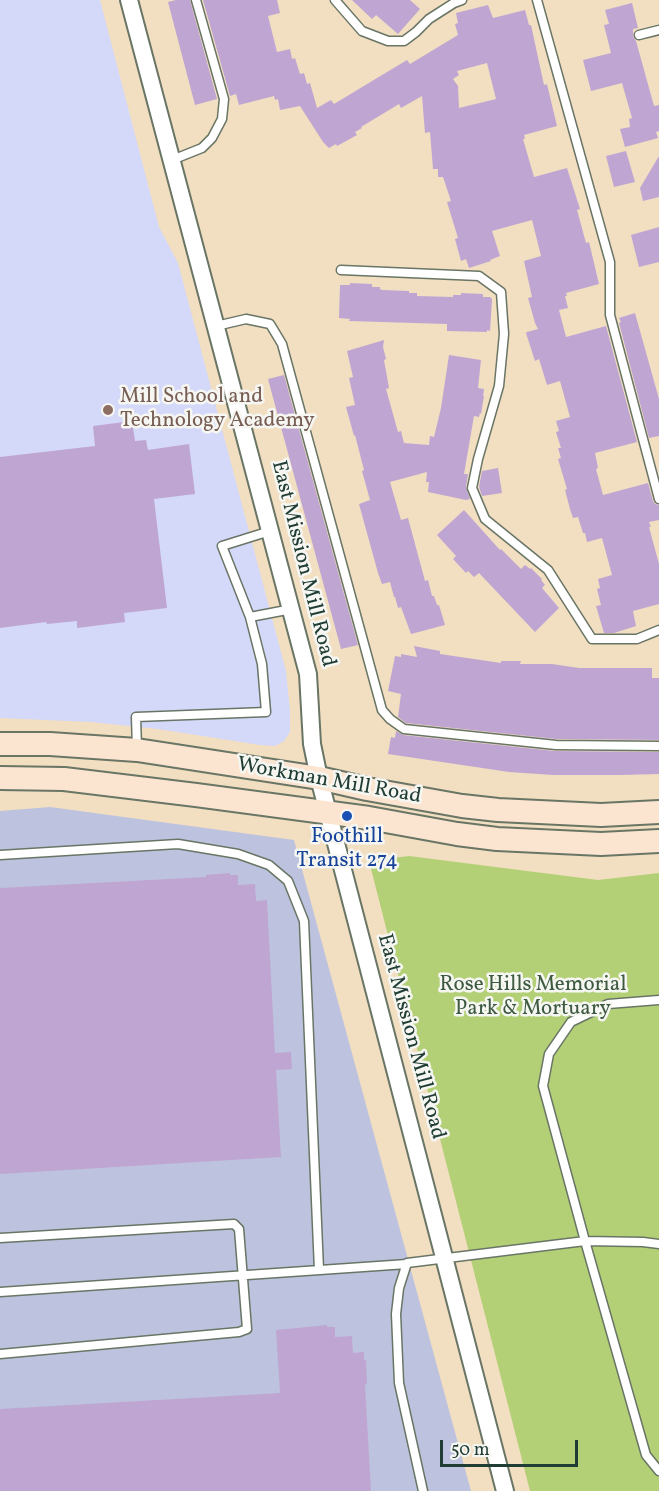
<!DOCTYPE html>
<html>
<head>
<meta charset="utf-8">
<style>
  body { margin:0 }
  #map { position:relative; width:659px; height:1491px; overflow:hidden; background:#f2dec1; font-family:Vollkorn,serif }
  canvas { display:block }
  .scale { position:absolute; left:440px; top:1440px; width:138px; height:27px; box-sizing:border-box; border:3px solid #1f3d34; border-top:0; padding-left:8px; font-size:18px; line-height:21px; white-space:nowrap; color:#1f3d34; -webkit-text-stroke:4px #f6f6f2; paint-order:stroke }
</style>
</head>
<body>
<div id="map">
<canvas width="659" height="1491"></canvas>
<div class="scale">50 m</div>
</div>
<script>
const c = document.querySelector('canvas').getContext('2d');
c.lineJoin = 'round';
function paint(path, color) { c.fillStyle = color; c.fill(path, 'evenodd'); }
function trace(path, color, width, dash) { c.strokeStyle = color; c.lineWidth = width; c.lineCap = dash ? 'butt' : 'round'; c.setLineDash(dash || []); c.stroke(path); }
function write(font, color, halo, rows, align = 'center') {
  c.font = font + ' Vollkorn,serif'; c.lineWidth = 5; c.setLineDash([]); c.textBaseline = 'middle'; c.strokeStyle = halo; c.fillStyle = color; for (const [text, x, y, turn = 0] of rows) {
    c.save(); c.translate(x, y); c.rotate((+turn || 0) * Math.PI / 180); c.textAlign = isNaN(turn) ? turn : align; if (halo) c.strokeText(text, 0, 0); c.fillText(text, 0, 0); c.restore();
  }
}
paint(new Path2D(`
  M0 0H100L159 227 178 263 286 671 290 711V732L284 741 275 746 260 745 158 729 91 722 0 718Z`), '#d4d8f9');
paint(new Path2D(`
  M50 807 294 840 471 1491H0V811Z`), '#bdc3de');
paint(new Path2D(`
  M409 856 598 880 659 873V1491H530L369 861Z`), '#b4d077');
paint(new Path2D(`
  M176 0H190L217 99 195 105 168 2Z
  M203 0H277L280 13 268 16 277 52 290 49 292 59 295 58 300 74 304 73 307 84 310 83 317 108 331 100 334 104 407 60 410 64 458 35 455 24 458 23 456 13 488 5 493 18 525 10 529 25H531L544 85 547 84 557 126 524 135 525 139H523L534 177 567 168 580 209 577 210 586 243 589 242 599 284 566 293 567 296H565L568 308 559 310 566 337 606 326 637 442 595 453 598 468 596 469 603 495 648 483 653 501 655 504 659 505V520L649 522 651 527H649L659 564V604L633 611 636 626 614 633H604L596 606 601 605 597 589 600 588 598 579 612 575 602 538 587 542 585 533H583L578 517 573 518 570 509 565 490 567 489 558 459 561 458 558 448H561L556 432 559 431 556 421 570 417 560 381 547 385 539 359 535 361 526 333 527 332 538 329 535 323 528 298 532 297 524 261 541 256 532 220 492 231 500 256 490 260 491 261 469 268 466 259 461 261 455 239 458 238 447 202 451 201 443 177H438V169H433L430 132 425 133 422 96 401 108 399 104 361 127 362 128 355 132 357 135 337 146 336 144 329 148 323 142 300 106 280 110 278 99 275 100 274 96 239 105 236 94 230 96ZM487 63 496 99 459 108 458 86 453 79 459 75 457 71Z
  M352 0H410L420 9 398 34 376 15 372 19Z
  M632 3 638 28 633 29V36L636 41 654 106 659 105V131L656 132 658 138 625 147 620 129 630 127 629 119 632 118 622 83 591 91 583 60 611 53 604 25 609 24 605 10Z
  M626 151 635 182 614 187 606 156Z
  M659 156V197L643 201 640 188Z
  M659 227V262L639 267 631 235Z
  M350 283 372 284V287H380V289L382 290 409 291V293H417V296L453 297V295H461V293L483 294V297H490L492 299 490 331 487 330V332L447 331V324L349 321 350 319 339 318 340 285H350Z
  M635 313 659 399V436L649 438 619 323 621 322 619 318Z
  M384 340 383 347 386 359 384 360 389 388 386 389 398 432 401 431 404 443 429 445 430 436 434 437 441 408 449 355 481 360 478 388 484 389 483 396H484L481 414 480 413 479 417 474 416 464 474H468L466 487 470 499 466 500 428 492 429 482H426L427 472 390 482 401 520 408 518 425 581 428 580 432 596H434L437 605H439L445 625 411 634 401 607 398 608 395 597H394L390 582 382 584 378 573 359 504 370 500 362 471 364 470 355 435 354 436 351 425 346 407 355 405 349 378 353 377 347 351Z
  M284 375 358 645 341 649 268 379Z
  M132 421 135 441 146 440 148 450 189 444 195 494 154 499 167 608 124 613 125 622 77 628V621L47 624 46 622 0 628V457L95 446 93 426Z
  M498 468 502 493 482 496 479 487 482 471Z
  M464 510 500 550 501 549 521 569 525 565 530 569 531 568 542 579 541 580 545 585 542 588 559 608 535 632 479 573 474 577 468 571 466 573 453 559 456 556 437 535Z
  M414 646 440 651V654L501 663V661H521L520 664H552L579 668H652V678H659V740L556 739 406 723 398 717 401 694 388 691 395 656 401 657V654L417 657Z
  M396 731 403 735 555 751 659 752V774L620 775H553L509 772 388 754 391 737 395 738Z
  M230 873V875H238V885L255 884 256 901 267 900 275 1053 291 1052 292 1069 276 1070 281 1157 0 1174V888L206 877V875Z
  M327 1325V1327H335V1337L352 1336 353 1353 364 1352V1360H366L367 1384H365L371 1491H0V1409L280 1393 276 1330Z`), '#bfa6d2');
const lane = new Path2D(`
  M335 0 362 31 388 41H404L416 32 429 19 454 3 462 0
  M537 0 610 262V315L659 499
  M639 35 659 30
  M172 160 202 148 212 138 222 119 224 99 196 0
  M341 270 479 276 501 292 504 334 499 386 478 459 472 488 485 519 548 570 592 639H637L659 630
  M216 326 246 319 270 324 282 344 382 710 390 719 404 729 556 745 659 746
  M250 617 292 609
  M137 749 136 717 266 712 262 664 250 617 222 546 270 531
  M0 855 178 844 238 854 269 865 288 881 304 921 319 1270
  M659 1000 608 1004 571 1022 549 1054 543 1086 585 1241 646 1455 659 1471
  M0 1238 234 1224 239 1229 247 1329 239 1332 0 1354
  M0 1292 407 1264
  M423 1491 399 1383 396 1314 399 1288 407 1263 585 1241 643 1242 659 1244`);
const street = new Path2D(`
  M129 0 308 674 312 744 319 778 505 1491`);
const secondary = new Path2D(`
  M0 744H50L137 750 319 778 367 789 462 806 498 810 601 815 659 812
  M0 778 64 779 196 795 369 818 457 834 497 839 601 844 659 841`);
trace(lane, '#697565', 11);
trace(street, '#697565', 20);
trace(secondary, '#697565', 26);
trace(lane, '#fff', 8);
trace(street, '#fff', 16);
trace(secondary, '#fce5d0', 22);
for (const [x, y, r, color] of [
  [108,410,6,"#8d6e63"],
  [347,816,6,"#1a4fb4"]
]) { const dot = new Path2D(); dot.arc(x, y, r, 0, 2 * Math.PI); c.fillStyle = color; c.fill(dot); trace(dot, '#f6f6f2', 2); }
write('21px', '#785e54', '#f6f6f2', [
  ["Mill School and",120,398],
  ["Technology Academy",120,422]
], 'left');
write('21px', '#1f3d34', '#f6f6f2', [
  ["East Mission Mill Road",302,564,76],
  ["Workman Mill Road",329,782,10],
  ["East Mission Mill Road",410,1037,75]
]);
write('21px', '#164399', '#f6f6f2', [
  ["Foothill",347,838],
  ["Transit 274",347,862]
]);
write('21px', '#3d5a41', '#f6f6f2', [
  ["Rose Hills Memorial",533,986],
  ["Park & Mortuary",533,1010]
]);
</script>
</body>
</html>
